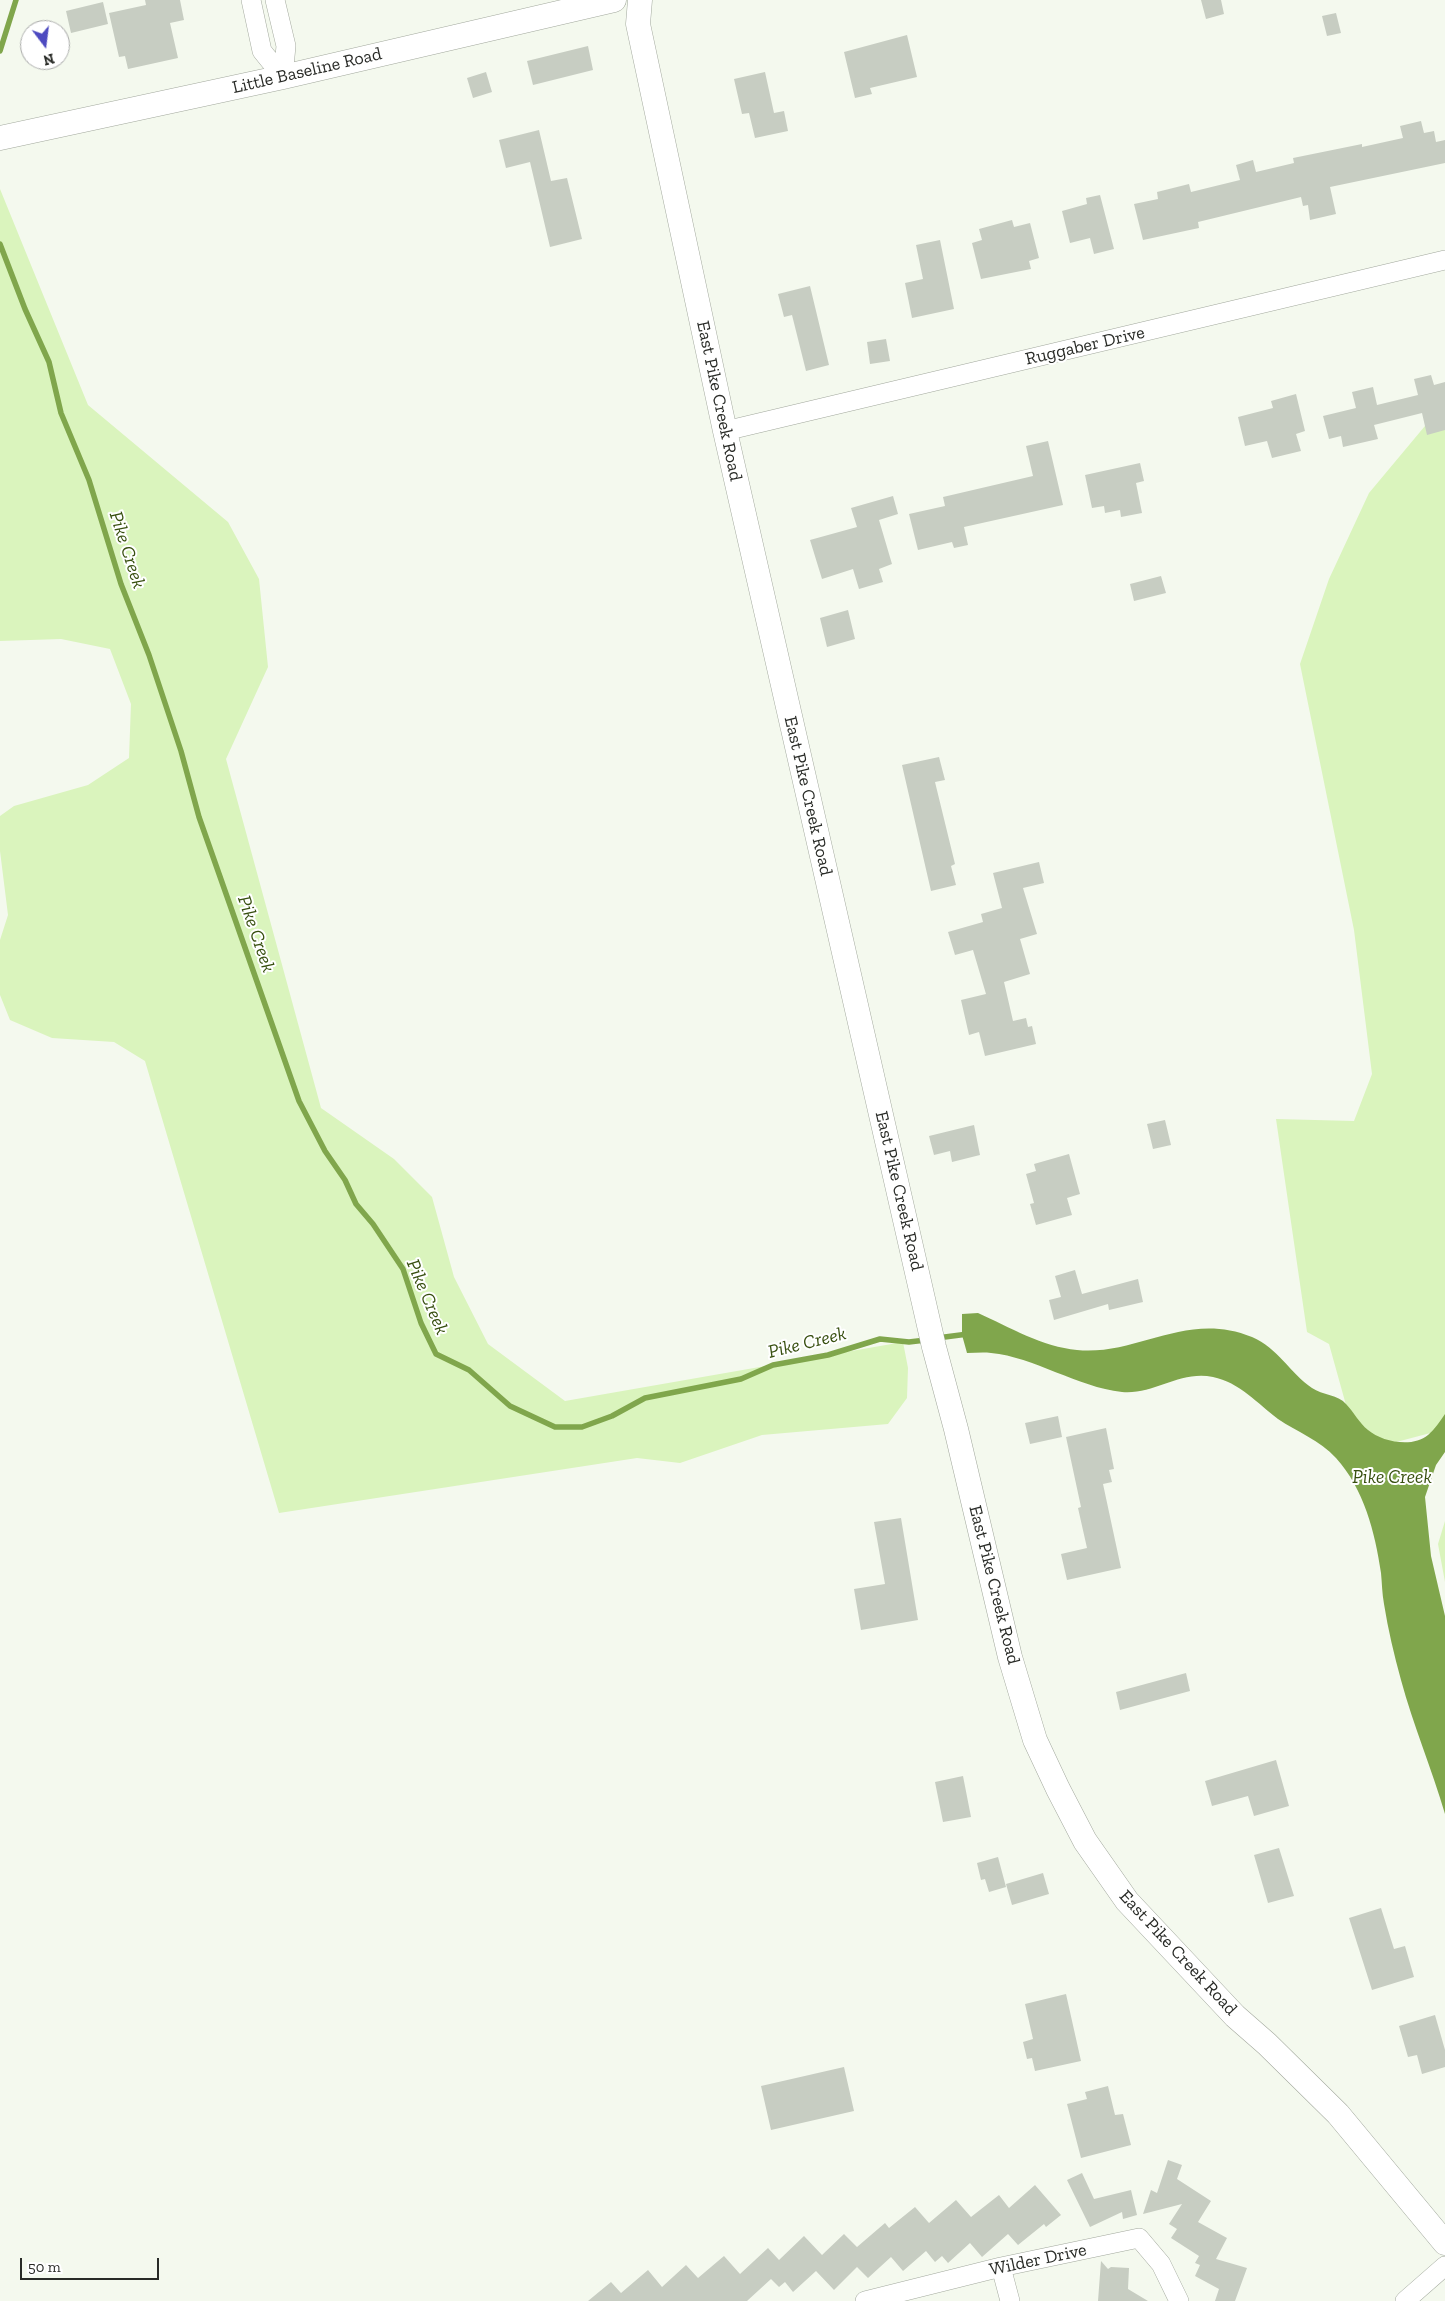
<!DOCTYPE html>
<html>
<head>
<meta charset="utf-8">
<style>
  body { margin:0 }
  #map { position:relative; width:1445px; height:2301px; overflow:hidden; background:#f4f9ee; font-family:"Zilla Slab",serif }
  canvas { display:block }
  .north { position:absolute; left:20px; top:20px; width:50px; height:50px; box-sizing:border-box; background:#fff; border:1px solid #a9aaa9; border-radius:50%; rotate:165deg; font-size:14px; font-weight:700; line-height:20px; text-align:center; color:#292b27 }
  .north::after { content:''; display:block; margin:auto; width:18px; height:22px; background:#4d4ac0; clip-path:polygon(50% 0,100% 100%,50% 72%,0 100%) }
  .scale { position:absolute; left:20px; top:2258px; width:139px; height:22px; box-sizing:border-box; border:2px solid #292b27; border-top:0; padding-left:6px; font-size:15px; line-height:18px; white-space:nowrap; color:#292b27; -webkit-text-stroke:4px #fff; paint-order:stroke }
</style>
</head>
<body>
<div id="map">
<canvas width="1445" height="2301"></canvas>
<div class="north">N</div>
<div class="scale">50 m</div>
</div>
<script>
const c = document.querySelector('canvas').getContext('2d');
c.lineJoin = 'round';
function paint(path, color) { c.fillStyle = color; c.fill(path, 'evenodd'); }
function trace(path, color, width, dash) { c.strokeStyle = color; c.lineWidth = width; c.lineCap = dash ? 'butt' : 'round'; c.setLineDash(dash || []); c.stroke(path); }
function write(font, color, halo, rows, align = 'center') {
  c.font = font + ' "Zilla Slab",serif'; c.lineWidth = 4; c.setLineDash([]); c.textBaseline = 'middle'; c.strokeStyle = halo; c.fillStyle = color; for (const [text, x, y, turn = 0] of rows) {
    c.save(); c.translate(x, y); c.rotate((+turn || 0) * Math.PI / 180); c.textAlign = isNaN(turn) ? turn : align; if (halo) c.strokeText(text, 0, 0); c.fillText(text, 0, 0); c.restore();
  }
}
paint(new Path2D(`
  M0 189 88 405 228 522 259 579 268 667 226 759 321 1108 394 1159 432 1197 454 1277 488 1344 565 1401 903 1342 908 1368 907 1398 888 1424 762 1435 680 1463 637 1458 279 1513 145 1061 114 1042 52 1038 10 1020 0 995V940L8 915 0 851V816L14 806 88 785 129 758 131 704 110 649 61 639 0 641Z
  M1445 402V1417L1438 1431 1385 1445 1351 1423 1329 1344 1307 1332 1276 1119 1354 1121 1372 1074 1354 930 1300 664 1329 579 1369 493Z
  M1445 1521V1582L1438 1544Z`), '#daf4bd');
paint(new Path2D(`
  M978 1313C1009 1327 1043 1347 1077 1350 1138 1356 1186 1310 1252 1337 1278 1348 1290 1373 1312 1388 1322 1395 1339 1395 1346 1404 1354 1412 1359 1423 1368 1430 1382 1442 1413 1448 1428 1435 1435 1429 1440 1421 1445 1414V1452L1436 1465 1425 1497 1431 1556 1445 1616V1814C1432 1769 1413 1725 1401 1680 1394 1655 1388 1629 1384 1604 1382 1593 1382 1583 1381 1573 1375 1532 1364 1489 1336 1458 1320 1440 1297 1432 1278 1419 1258 1404 1239 1382 1213 1377 1180 1370 1154 1395 1122 1392 1077 1387 1034 1357 991 1353 983 1352 975 1353 967 1353L962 1335V1314Z`), '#80a64c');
trace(new Path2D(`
  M0 51 16 0
  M0 244 25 309 49 362 61 413 89 480 121 584 149 655 181 751 199 817 299 1101 325 1151 345 1180 356 1204 373 1224 403 1269 421 1323 436 1354 469 1370 510 1406 555 1427H582L612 1416 645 1398 741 1379 773 1365 828 1355 880 1339 909 1342 926 1340
  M937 1338 968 1334`), '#80a64c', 5.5);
paint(new Path2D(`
  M145 0H180L184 20 170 23 178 58 128 69 125 56 119 57 109 13 146 5Z
  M1201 0H1221L1224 14 1206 19Z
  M103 2 108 24 71 33 66 11Z
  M1336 13 1341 33 1327 36 1322 16Z
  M907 35 917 77 870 88 872 94 855 98 844 52Z
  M588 46 593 70 533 85 527 61Z
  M486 72 492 92 473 98 467 78Z
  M765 72 774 113 784 111 788 131 755 138 749 113 742 114 734 79Z
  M1421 121 1424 133 1434 131 1436 142 1445 140V163L1330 187 1336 214 1310 220 1308 205 1303 206 1301 197 1198 222 1199 228 1143 240 1134 204 1158 199 1157 192 1189 184 1191 192 1240 180 1236 165 1253 160 1256 172 1294 163 1293 158 1362 144V147L1403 138 1400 126Z
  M539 130 551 181 567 178 582 239 550 247 530 162 506 168 499 140Z
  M1100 195 1114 249 1094 254 1090 238 1070 243 1062 211 1087 204 1086 198Z
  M1012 220 1014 227 1030 223 1039 258 1029 261 1031 269 981 279 972 243 982 240 979 229Z
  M940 240 954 309 912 318 905 283 923 279 916 245Z
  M810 286 829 365 806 371 792 315 784 317 778 294Z
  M886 339 890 361 870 364 867 342Z
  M1431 375 1434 385 1445 382V430L1427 435 1422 413 1374 425 1378 439 1343 447 1341 436 1329 439 1323 416 1356 408 1352 392 1373 387 1377 405 1418 395 1414 379Z
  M1296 394 1305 431 1296 434 1301 451 1272 458 1267 441 1245 446 1238 417 1273 408 1271 401Z
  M1048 441 1063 505 964 527 968 545 954 548 952 542 918 550 909 514 945 506 943 497 1033 476 1026 446Z
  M1140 463 1144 481 1136 483 1142 513 1121 517 1120 510 1105 513 1104 506 1092 508 1085 475Z
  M893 496 898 514 879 520 892 564 879 569 883 582 859 589 853 569 822 579 810 540 857 527 851 508Z
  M1161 576 1166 593 1134 601 1130 584Z
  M848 610 855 639 827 647 820 618Z
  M939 757 945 780 935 782 955 864 951 866 956 885 931 891 902 765Z
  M1039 862 1044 883 1023 888 1037 934 1020 939 1030 974 1004 982 1013 1021 1026 1018 1028 1027 1032 1026 1036 1044 985 1056 979 1032 969 1035 961 1000 986 994 973 950 955 955 948 932 983 922 981 914 1002 908 993 873Z
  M1165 1120 1171 1145 1153 1149 1147 1124Z
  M974 1125 980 1155 952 1162 950 1151 934 1155 929 1136Z
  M1069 1154 1080 1194 1067 1198 1072 1215 1036 1225 1030 1204 1034 1203 1026 1174 1036 1171 1034 1164Z
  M1075 1270 1082 1294 1138 1279 1143 1302 1109 1310 1108 1304 1054 1320 1049 1300 1061 1297 1055 1276Z
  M1058 1416 1062 1437 1030 1444 1025 1423Z
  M1106 1428 1114 1469 1109 1470 1112 1482 1103 1484 1121 1568 1067 1580 1061 1554 1087 1548 1078 1508 1081 1507 1066 1437Z
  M901 1518 918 1620 861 1630 854 1589 885 1584 874 1522Z
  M1186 1673 1190 1691 1120 1710 1116 1692Z
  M1276 1760 1289 1806 1254 1816 1248 1796 1212 1806 1205 1781Z
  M963 1776 971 1817 943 1822 935 1782Z
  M1279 1848 1294 1896 1268 1903 1254 1855Z
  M998 1857 1006 1887 989 1892 985 1879 981 1880 977 1863Z
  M1043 1873 1049 1894 1012 1905 1006 1884Z
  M1381 1908 1394 1949 1405 1946 1414 1977 1372 1990 1349 1918Z
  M1066 1994 1081 2061 1035 2071 1032 2058 1027 2059 1023 2042 1033 2039 1025 2004Z
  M1435 2015 1445 2050V2067L1422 2074 1417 2055 1408 2057 1399 2026Z
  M844 2067 854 2111 771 2130 761 2086Z
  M1108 2086 1115 2115 1123 2114 1131 2145 1081 2158 1067 2104 1087 2099 1085 2092Z
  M1168 2160 1182 2165 1177 2179 1211 2201 1198 2222 1227 2238 1216 2259 1247 2268 1235 2301H1215L1219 2289 1195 2276 1200 2265 1195 2263 1199 2256 1171 2238 1177 2229 1169 2224 1182 2204 1143 2214 1151 2190 1157 2193Z
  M1082 2173 1094 2199 1131 2190 1137 2215 1123 2219 1122 2212 1090 2227 1067 2180Z
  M1035 2185 1061 2215 1046 2227 1044 2224 1018 2245 1008 2234 982 2257 970 2243 948 2263 942 2256 935 2262 926 2251 903 2271 891 2257 868 2278 857 2267 834 2290 816 2271 793 2292 785 2282 779 2287 771 2279 747 2301H588L611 2282 621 2293 648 2270 662 2287 686 2265 698 2278 724 2256 740 2274 768 2248 779 2260 804 2236 822 2255 844 2234 857 2247 885 2223 889 2228 915 2207 929 2223 956 2200 971 2217 999 2195 1009 2208Z
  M1101 2261 1108 2269 1111 2267 1129 2268 1128 2289 1148 2301H1098Z`), '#c7cdc2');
const minor = new Path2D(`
  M251 0 262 51 283 77
  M275 0 286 46 283 77
  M725 431 1445 260
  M1001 2267 1010 2301
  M865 2301 1001 2267 1139 2238 1161 2264 1179 2301
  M1405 2301 1445 2266`);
const tertiary = new Path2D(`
  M640 0 638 24 725 431 934 1347 956 1429 1010 1657 1035 1740 1058 1789 1085 1841 1127 1901 1235 2016 1267 2044 1338 2114 1445 2243
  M0 138 283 77 614 0`);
trace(minor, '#a2a89d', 20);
trace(tertiary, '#a2a89d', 25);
trace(minor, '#fff', 19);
trace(tertiary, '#fff', 24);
write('18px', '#292b27', '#fff', [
  ["Little Baseline Road",307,71,-13],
  ["Ruggaber Drive",1085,346,-13],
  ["East Pike Creek Road",719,401,78],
  ["East Pike Creek Road",808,796,77],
  ["East Pike Creek Road",899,1191,77],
  ["East Pike Creek Road",994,1585,76],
  ["East Pike Creek Road",1178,1953,47],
  ["Wilder Drive",1038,2260,-12]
]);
write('italic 19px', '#374f0f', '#fff', [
  ["Pike Creek",127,550,72],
  ["Pike Creek",256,934,71],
  ["Pike Creek",427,1297,67],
  ["Pike Creek",807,1343,-14],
  ["Pike Creek",1392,1478]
]);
</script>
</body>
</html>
